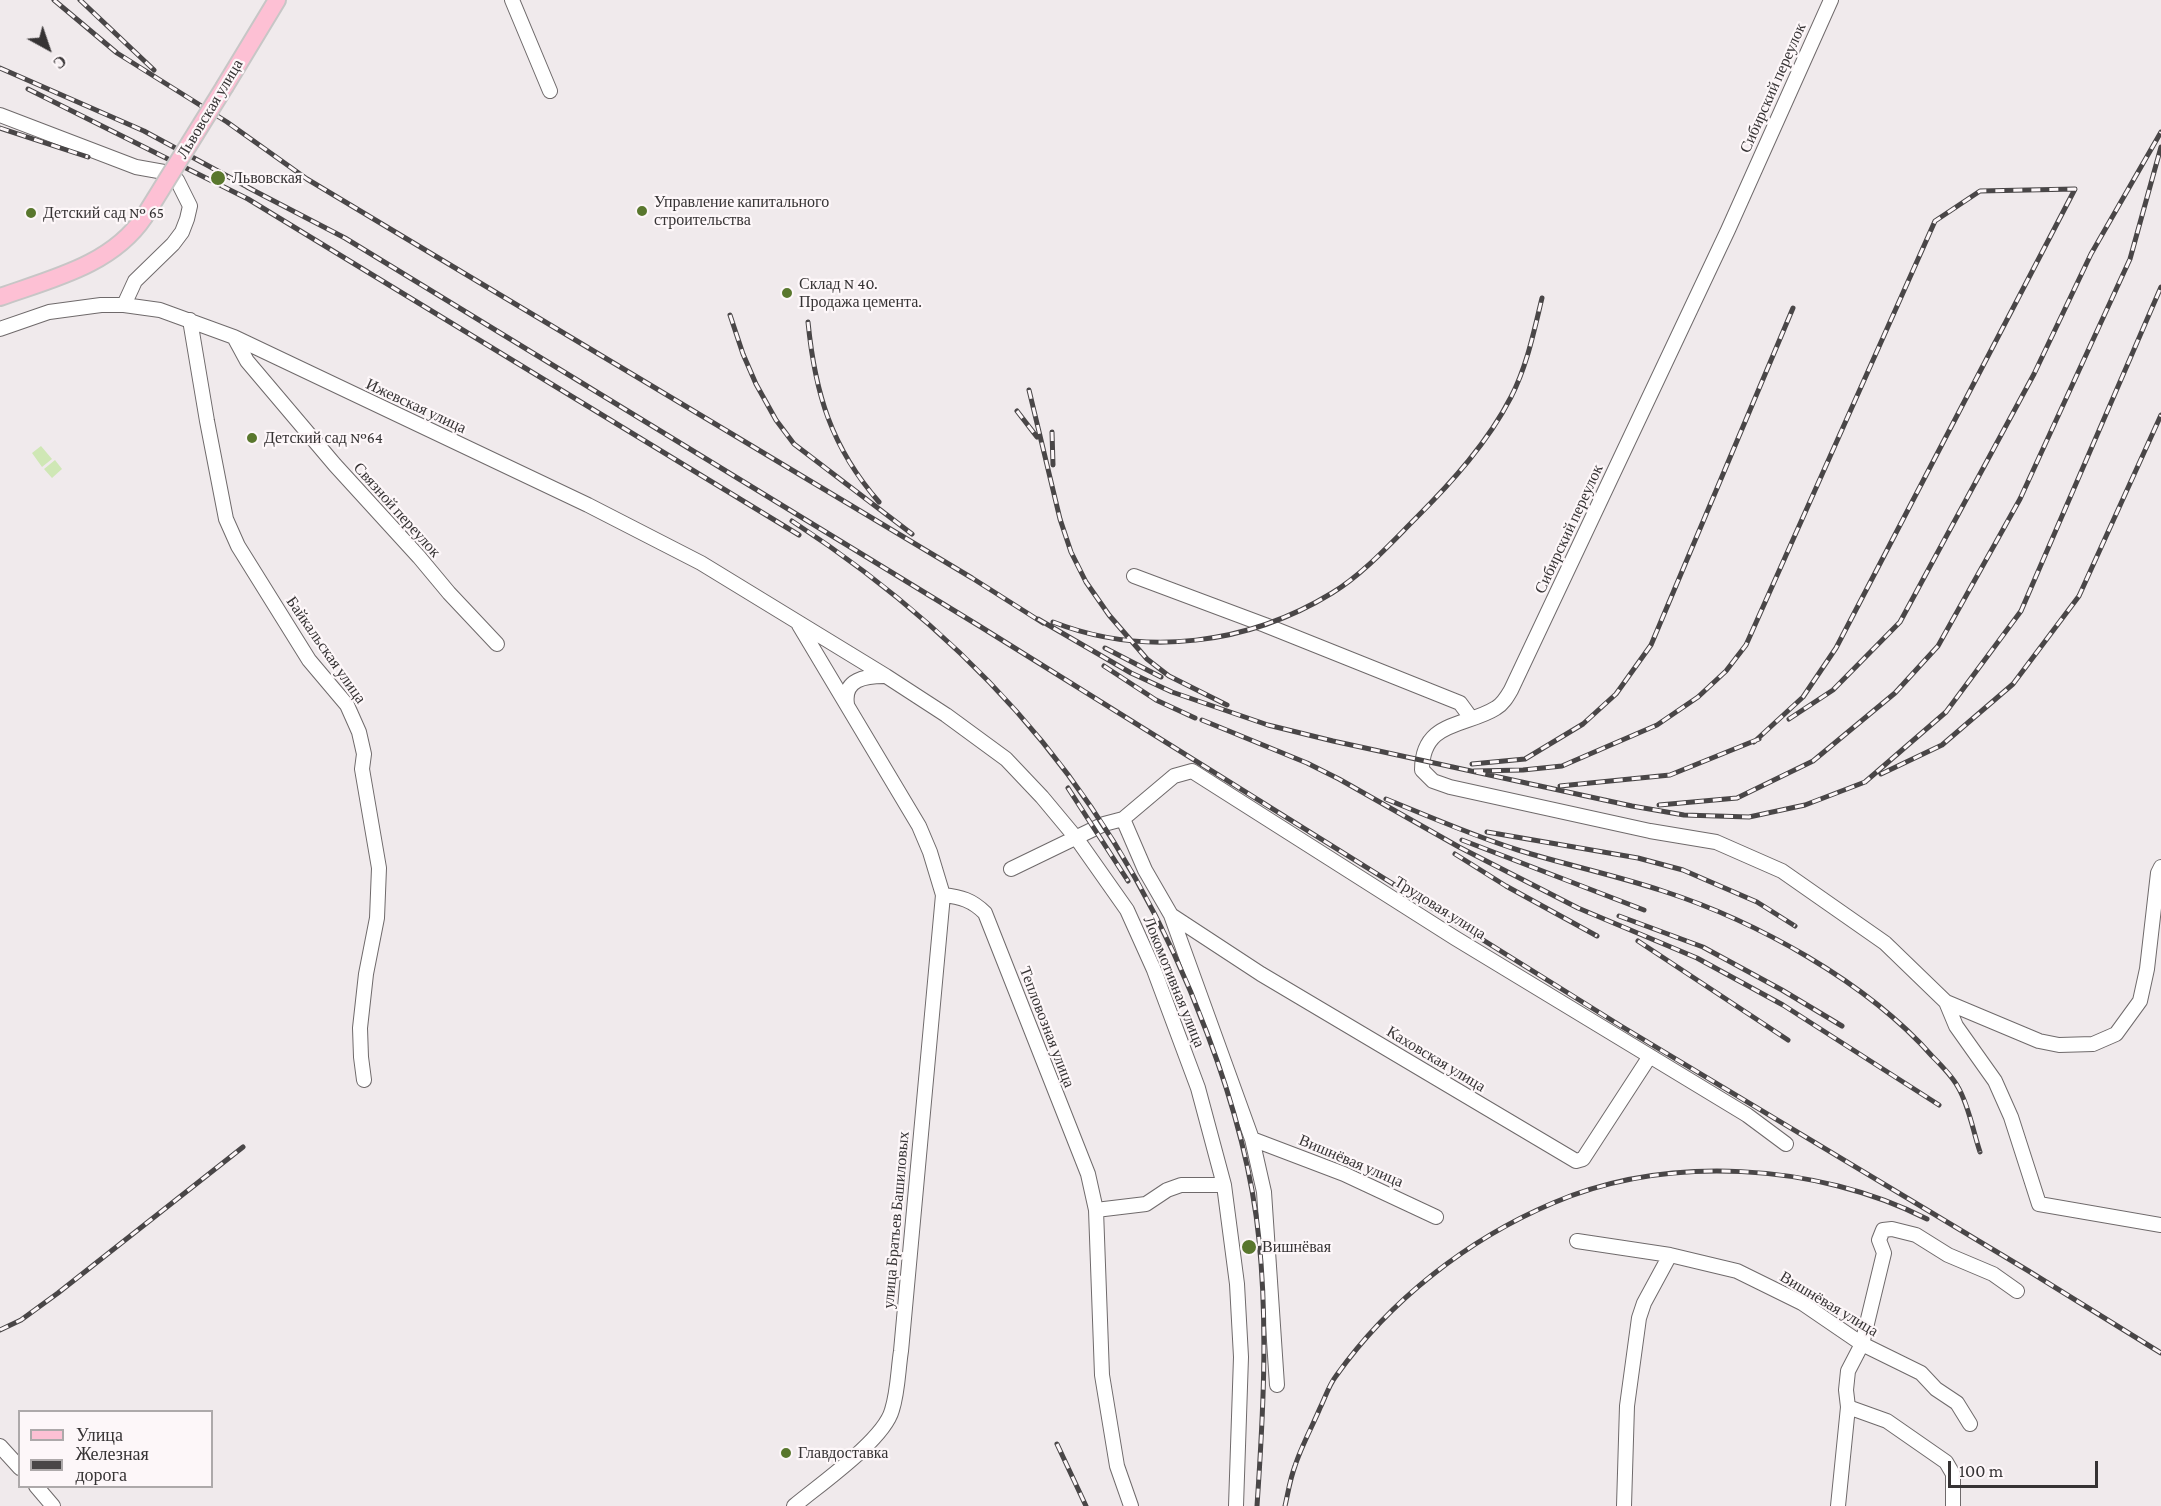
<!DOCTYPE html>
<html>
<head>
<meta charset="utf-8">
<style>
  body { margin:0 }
  #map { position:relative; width:2161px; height:1506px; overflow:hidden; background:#f0eaec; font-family:"Crimson Pro",serif }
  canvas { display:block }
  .legend { position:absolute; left:18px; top:1410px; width:195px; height:78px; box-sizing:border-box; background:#fdf7f9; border:2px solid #ada9aa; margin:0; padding:8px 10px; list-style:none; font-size:18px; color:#363334 }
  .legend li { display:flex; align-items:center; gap:12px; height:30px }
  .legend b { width:30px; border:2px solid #ada9aa }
  .north { position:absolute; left:18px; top:18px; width:60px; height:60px; -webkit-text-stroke:4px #fdf7f9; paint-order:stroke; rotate:140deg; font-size:16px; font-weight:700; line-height:24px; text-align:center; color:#363334 }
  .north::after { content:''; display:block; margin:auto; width:21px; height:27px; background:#363334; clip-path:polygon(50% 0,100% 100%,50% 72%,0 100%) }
  .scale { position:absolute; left:1948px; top:1461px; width:150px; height:27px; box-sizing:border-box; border:3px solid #363334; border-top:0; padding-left:8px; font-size:18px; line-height:21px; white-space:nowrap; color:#363334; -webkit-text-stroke:4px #fdf7f9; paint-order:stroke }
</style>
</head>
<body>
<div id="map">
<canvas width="2161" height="1506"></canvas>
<ul class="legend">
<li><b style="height:8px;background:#fdc0d4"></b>Улица</li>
<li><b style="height:8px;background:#494647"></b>Железная дорога</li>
</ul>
<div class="north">С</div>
<div class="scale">100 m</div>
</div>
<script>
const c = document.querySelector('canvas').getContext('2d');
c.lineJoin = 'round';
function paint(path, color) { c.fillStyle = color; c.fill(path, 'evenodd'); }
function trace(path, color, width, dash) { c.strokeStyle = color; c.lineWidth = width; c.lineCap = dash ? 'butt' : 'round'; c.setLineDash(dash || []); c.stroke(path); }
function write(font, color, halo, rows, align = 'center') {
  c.font = font + ' "Crimson Pro",serif'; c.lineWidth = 4.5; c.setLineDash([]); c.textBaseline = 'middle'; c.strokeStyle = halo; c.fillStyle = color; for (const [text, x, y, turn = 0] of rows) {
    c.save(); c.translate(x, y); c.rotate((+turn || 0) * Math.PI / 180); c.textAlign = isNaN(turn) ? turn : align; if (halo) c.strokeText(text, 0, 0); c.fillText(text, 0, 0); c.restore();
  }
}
paint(new Path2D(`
  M41 446 52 459 42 467 32 453Z
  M55 460 62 469 52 478 44 469Z`), '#cfe7b5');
const minor = new Path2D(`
  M512 0 550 91
  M1831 0 1728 230 1511 690C1507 697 1503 704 1496 708 1466 727 1422 720 1422 770L1433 781 1450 787 1650 831 1716 842 1782 871 1885 943 1946 1002 1956 1026 1995 1081 2011 1117 2039 1204 2161 1225
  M0 115 136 167 164 172 177 180 190 206 187 219 182 232 173 244 135 281 124 305
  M190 320 207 421 226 519 238 546 309 660 347 705 359 732 364 754 362 769 379 868 377 918 366 974 360 1028 361 1057 364 1080
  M0 329 49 312 101 305H124L160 310 234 337 588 505 701 563 886 676 946 715 1006 759 1042 797 1077 839 1127 910 1154 970 1198 1088 1224 1185 1237 1284 1241 1357 1236 1506
  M234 337 247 361 335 465 419 557 449 593 497 644
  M1134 576 1265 625 1460 703 1471 718
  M847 704C843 679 866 676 884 676
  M1123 819 1145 870 1171 915 1252 1139 1264 1192 1277 1385
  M1011 869 1104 824 1123 819 1174 776 1192 771 1455 938 1747 1115 1786 1144
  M943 895C961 897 972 900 985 913L1088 1174 1096 1210 1102 1375 1117 1466 1131 1506
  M1171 915 1261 974 1576 1161 1583 1159 1650 1056
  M1946 1002 2039 1041 2059 1045 2093 1044 2116 1034 2140 1001 2147 969 2158 873 2161 867
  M1252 1139 1344 1174 1436 1217
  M1096 1210 1146 1204 1167 1190 1181 1185H1224
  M1577 1241 1670 1255 1737 1271 1802 1303 1862 1344 1921 1373 1936 1389 1957 1403 1970 1424
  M1848 1407 1887 1421 1946 1462 1953 1474V1506
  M0 1446 20 1468
  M36 1486 53 1506
  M794 1506C819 1485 884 1440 892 1410 898 1391 898 1370 901 1351L943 895 930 852 919 826 799 625
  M1624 1506 1627 1406 1639 1318 1644 1303 1670 1255
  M1838 1506 1848 1407 1846 1390 1848 1371 1862 1344 1884 1253 1879 1240 1883 1230 1892 1229 1916 1235 1948 1255 1993 1274 2017 1291`);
const major = new Path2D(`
  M225 86 277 0
  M0 297C51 279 112 265 144 217`);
trace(minor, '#6f6a6b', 16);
trace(major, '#c7c6c6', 20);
trace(minor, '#fff', 14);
trace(major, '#fdc0d4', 16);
const rail = new Path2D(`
  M54 0 117 53 227 122 307 179 972 578 1043 623
  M80 0 154 70
  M0 68 144 131 253 190
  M28 89 248 199 799 535
  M0 128 88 157
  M247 187 345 238 981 627 1621 1026 2027 1270 2161 1353
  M730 315 743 354 756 384 776 420 794 444 912 534
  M808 322C815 393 831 447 879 502
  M1029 390 1060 519 1071 552 1086 582 1109 615 1147 659 1169 676 1227 705
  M1017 411 1037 437
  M1052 432 1053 465
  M792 521C990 650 1124 811 1207 1033 1232 1099 1252 1169 1259 1240 1268 1328 1263 1418 1257 1506
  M1038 619 1131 673 1172 692 1268 725 1333 741 1632 806 1684 815 1749 817 1805 805 1865 782 1946 712 2021 611 2161 287
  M1053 622C1145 658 1249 644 1332 593 1363 574 1390 544 1416 518 1452 482 1488 442 1511 397 1527 366 1534 331 1542 298
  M1105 648 1161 677
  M1104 666 1156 700 1195 718
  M1789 719 1833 690 1900 622 2034 374 2091 254 2161 132
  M1202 720 1307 763 1339 779 1459 847 1578 908 1697 958 1783 1005 1939 1105
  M1472 764 1525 759 1583 724 1616 694 1651 645 1793 308
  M1474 771 1523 770 1562 766 1657 725 1698 697 1726 671 1746 645 1935 221 1980 191 2075 189 1836 648 1803 697 1754 742
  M1881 774 1942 745 2013 684 2079 596 2161 415
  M1560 786 1670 775 1759 739
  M1068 788 1128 881
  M1386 799C1430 817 1474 836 1518 850 1566 865 1615 875 1663 891 1756 921 1867 982 1932 1056 1941 1065 1952 1076 1958 1087 1969 1106 1973 1131 1980 1152
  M1659 805 1737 798 1813 761 1895 693 1938 646 2020 499 2130 259 2161 147
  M1487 832 1638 858 1683 870 1757 902 1795 926
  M1462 840 1644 910
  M1455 854 1506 886 1597 936
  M1619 916 1703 947 1782 990 1842 1026
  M1638 941 1788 1040
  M0 1330 21 1320 58 1293 243 1147
  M1057 1444 1086 1506
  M1285 1506C1288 1493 1290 1479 1295 1466 1301 1447 1312 1427 1320 1408 1325 1398 1329 1385 1336 1376 1390 1300 1468 1239 1553 1203 1667 1154 1817 1163 1927 1219`);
trace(rail, '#494647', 5);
trace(rail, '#fdf7f9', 3, [9]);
const majorBridge = new Path2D(`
  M144 217 225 86`);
trace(majorBridge, '#c7c6c6', 20, []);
trace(majorBridge, '#fdc0d4', 16);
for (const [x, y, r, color] of [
  [218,178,8,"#59772d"],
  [642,211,6,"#59772d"],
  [31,213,6,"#59772d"],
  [787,293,6,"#59772d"],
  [252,438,6,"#59772d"],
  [1249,1247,8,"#59772d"],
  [786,1453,6,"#59772d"]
]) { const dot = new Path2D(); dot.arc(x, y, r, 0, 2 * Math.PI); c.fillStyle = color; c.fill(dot); trace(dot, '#fdf7f9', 2); }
write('16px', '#363334', '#fdf7f9', [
  ["Сибирский переулок",1773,88,-66],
  ["Львовская улица",210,109,-59],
  ["Ижевская улица",416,406,25],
  ["Связной переулок",397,510,48],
  ["Сибирский переулок",1569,529,-65],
  ["Байкальская улица",326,650,55],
  ["Трудовая улица",1440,908,32],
  ["Локомотивная улица",1174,982,68],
  ["Тепловозная улица",1047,1027,69],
  ["Каховская улица",1436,1059,31],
  ["Вишнёвая улица",1351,1161,23],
  ["улица Братьев Башиловых",896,1220,-85],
  ["Вишнёвая улица",1829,1304,31]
]);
write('16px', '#363334', '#fdf7f9', [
  ["Львовская",232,178],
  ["Управление капитального",654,202],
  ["строительства",654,220],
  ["Детский сад № 65",43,213],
  ["Склад N 40.",799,284],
  ["Продажа цемента.",799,302],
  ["Детский сад №64",264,438],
  ["Вишнёвая",1262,1247],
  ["Главдоставка",798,1453]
], 'left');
</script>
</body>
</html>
